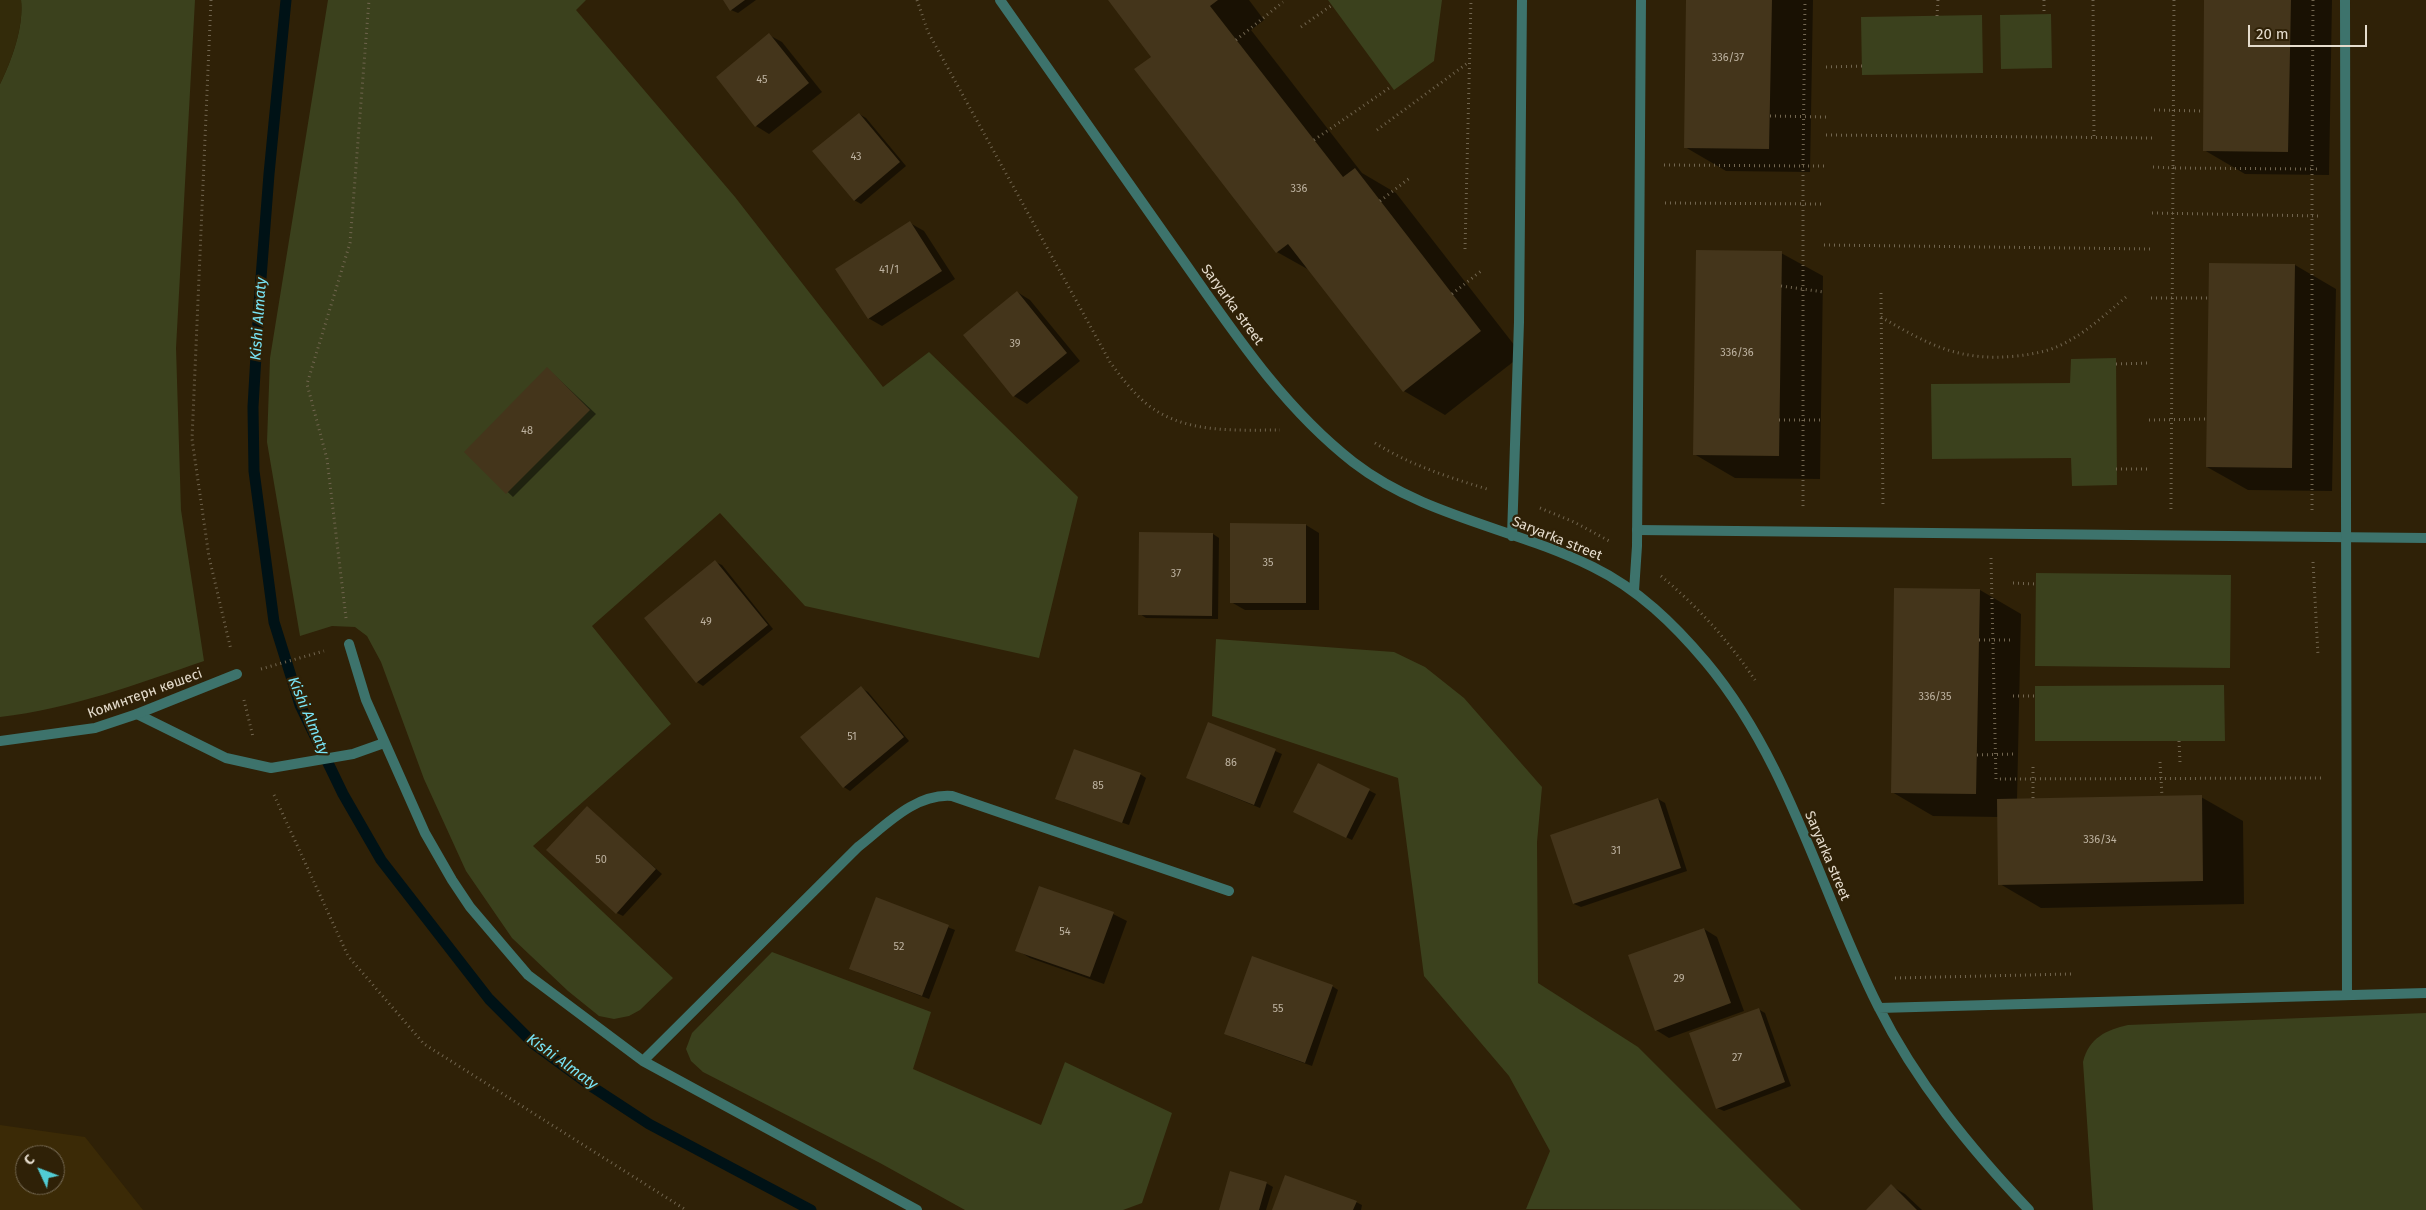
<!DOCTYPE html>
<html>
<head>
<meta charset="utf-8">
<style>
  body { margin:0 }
  #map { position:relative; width:2426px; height:1210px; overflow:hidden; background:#2f2107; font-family:"Fira Sans",sans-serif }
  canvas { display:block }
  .north { position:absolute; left:15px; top:1145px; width:50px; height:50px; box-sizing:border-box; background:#2f2107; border:1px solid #786c56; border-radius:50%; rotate:313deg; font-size:14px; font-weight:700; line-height:20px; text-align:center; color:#e5dccd }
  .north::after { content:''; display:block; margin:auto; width:18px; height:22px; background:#51ccd4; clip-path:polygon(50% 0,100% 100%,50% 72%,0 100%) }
  .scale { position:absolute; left:2248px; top:25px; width:119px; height:22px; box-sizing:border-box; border:2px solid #e5dccd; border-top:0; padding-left:6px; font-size:15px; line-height:18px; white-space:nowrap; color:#e5dccd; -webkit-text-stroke:4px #2f2107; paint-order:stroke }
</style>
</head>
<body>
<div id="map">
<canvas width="2426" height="1210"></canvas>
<div class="north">С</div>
<div class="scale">20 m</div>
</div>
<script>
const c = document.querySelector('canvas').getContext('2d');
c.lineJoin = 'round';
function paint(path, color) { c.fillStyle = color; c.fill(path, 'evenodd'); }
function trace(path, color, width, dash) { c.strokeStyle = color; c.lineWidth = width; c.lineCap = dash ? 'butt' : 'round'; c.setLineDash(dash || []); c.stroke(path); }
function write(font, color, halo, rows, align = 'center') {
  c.font = font + ' "Fira Sans",sans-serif'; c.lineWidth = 4.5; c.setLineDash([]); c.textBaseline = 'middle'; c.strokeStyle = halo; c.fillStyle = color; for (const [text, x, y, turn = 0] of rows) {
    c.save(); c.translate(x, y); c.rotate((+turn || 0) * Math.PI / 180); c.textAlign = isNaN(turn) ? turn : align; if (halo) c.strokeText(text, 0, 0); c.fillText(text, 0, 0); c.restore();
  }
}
paint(new Path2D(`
  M0 1125 85 1137 143 1210H0ZM25 1155H55V1185H25Z`), '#3b2a06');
paint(new Path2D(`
  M21 0H195L176 348 181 510 204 661C137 684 71 709 0 717V84C12 60 24 26 21 0Z
  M328 0H586L576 10 735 197 883 387 929 352 1078 497 1039 658 805 606 720 513 592 626 671 724 533 846 673 978 640 1010 629 1016 614 1019 599 1016 568 991 512 938 466 871 424 779 381 662 367 636 355 627 332 626 300 636 267 442 270 358Z
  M1328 0H1442L1434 61 1394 90Z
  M2051 14 2052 68 2001 69 2000 15Z
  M1982 15 1983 73 1862 75 1861 17Z
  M2116 358 2117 485 2072 486 2071 458 1932 459 1931 384 2070 383 2071 359Z
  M2036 573 2231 575 2230 668 2035 666Z
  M1216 639 1394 652 1425 667 1464 698 1542 787 1537 842 1538 983 1638 1047 1801 1210 1526 1209 1550 1151 1509 1076 1424 976 1398 778 1212 716Z
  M2224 685 2225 741H2035V686Z
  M772 952 931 1012 913 1069 1041 1125 1065 1062 1172 1113 1142 1203 1123 1210H965L880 1163 703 1072 691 1061 686 1049 692 1033Z
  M2426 1013V1210H2093L2083 1062C2089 1038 2106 1030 2128 1025Z`), '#3b411d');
paint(new Path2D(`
  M0 0H21C24 26 12 60 0 84Z`), '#332b0a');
paint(new Path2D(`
  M724 0H756L738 13 731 10Z
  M1109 0H1249L1264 20 1251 30 1362 173 1396 193 1522 355 1445 415 1404 391 1311 271 1277 252 1153 57Z
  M1687 0H1813L1810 172 1726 171 1685 147Z
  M2206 0H2332L2329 175 2245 174 2204 150Z
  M769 35 782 42 822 92 769 134 756 126Z
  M859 114 866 118 906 166 861 204 854 200Z
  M910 223 924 231 955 279 882 326 868 318Z
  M1781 253 1823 276 1820 479 1735 478 1694 454Z
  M2295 265 2336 289 2332 491 2248 490 2207 467Z
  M1017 292 1030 300 1080 361 1027 404 1014 396Z
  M548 369 596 414 513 497 465 452Z
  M1306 525 1319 533V610H1245L1231 602Z
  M1213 534 1219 538 1218 619 1146 618 1140 614Z
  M715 562 722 565 773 629 703 686 697 682Z
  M1980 590 2021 614 2017 800 2201 797 2243 821 2244 904 2041 908 2000 884 1998 817 1933 816 1892 792Z
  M861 688 868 692 909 741 850 791 844 787Z
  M1209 723 1282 754 1260 808 1194 781Z
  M1319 765 1376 794 1352 840 1301 815Z
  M1140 774 1146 778 1129 825 1063 802Z
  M1658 799 1665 803 1687 871 1581 907 1574 904 1551 836Z
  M587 807 662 874 623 916 617 913Z
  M877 899 955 930 929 999 857 972Z
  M1113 914 1127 921 1104 984 1030 958 1017 950Z
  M1704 929 1717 937 1744 1011 1669 1038 1656 1030Z
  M1332 986 1338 990 1312 1066 1232 1037Z
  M1758 1009 1765 1013 1791 1086 1724 1111 1717 1108Z
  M1266 1183 1273 1187 1266 1210H1220Z
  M1891 1186 1905 1194 1922 1210H1868Z
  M1356 1202 1362 1205 1361 1210H1274Z`), '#0007');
trace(new Path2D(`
  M286 0 269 174 259 304 253 407 254 471 274 622 300 705 343 794 381 860 489 999 534 1044 594 1088 649 1124 811 1210`), '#001216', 11);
paint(new Path2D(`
  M723 0H745L730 11Z
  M1108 0H1218L1210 6 1343 177 1355 168 1481 331 1403 392 1288 244 1276 253 1134 69 1151 57Z
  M1686 0H1772L1769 149 1684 148Z
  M2204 0H2291L2288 152 2203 151Z
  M769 33 809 83 755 127 716 77Z
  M859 113 900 162 854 201 812 151Z
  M910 221 942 271 868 319 835 269Z
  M1696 250 1782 251 1779 456 1693 455Z
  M2209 263 2295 264 2292 468 2206 467Z
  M1017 291 1067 353 1013 397 963 335Z
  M547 367 590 410 506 494 464 452Z
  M1230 523 1306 524V603H1230Z
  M1139 532 1213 533 1212 616 1138 615Z
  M715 560 768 625 696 683 644 618Z
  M1894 588 1980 589 1976 794 1891 793Z
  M861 686 904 737 843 788 800 737Z
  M1208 722 1276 749 1254 805 1186 778Z
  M1074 749 1141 773 1122 823 1055 799Z
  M1318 763 1370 789 1346 838 1293 812Z
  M2202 795 2203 881 1998 885 1997 799Z
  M1658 798 1681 868 1573 904 1550 835Z
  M587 806 656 869 616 914 546 850Z
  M1039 886 1114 912 1090 977 1015 951Z
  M876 897 949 925 922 996 849 969Z
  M1704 928 1731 1003 1655 1031 1628 955Z
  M1252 956 1333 985 1305 1063 1224 1034Z
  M1759 1008 1785 1082 1716 1109 1689 1033Z
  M1230 1171 1267 1182 1259 1210H1219Z
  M1285 1175 1357 1201 1353 1210H1272Z
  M1891 1184 1917 1210H1866Z`), '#44351b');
trace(new Path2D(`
  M211 0 192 439 209 557 231 650
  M917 0 928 32 1110 362C1121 377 1133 393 1148 405 1185 434 1236 430 1280 430
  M2044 0V14
  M2093 0 2094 138
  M2174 0 2173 168 2312 169 2313 0
  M1937 16 1938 0
  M1301 27 1332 5
  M1236 40 1283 2
  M1826 67 1862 66
  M2154 110 2203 111
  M1770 116 1826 117
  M1377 130 1469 62
  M1826 135 2154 138
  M1314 140 1392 86
  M1664 165 1803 166 1805 0
  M2153 167 2173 168 2171 509
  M1380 201 1411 177
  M1665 203 1825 204
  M2152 213 2321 216
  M1824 245 2151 249
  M1465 249 1471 0
  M1781 286 1824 292
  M1881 293 1883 507
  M1452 294 1481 271
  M2151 298H2209
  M1881 317C1929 345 1960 362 2017 356 2034 354 2050 351 2065 343 2088 331 2107 313 2126 297
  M2116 364 2150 363
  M1779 420H1823
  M2149 420 2207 419
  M1375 443C1410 465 1448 477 1487 489
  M2116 469H2149
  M1803 506V166H1825
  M1540 508 1574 522 1611 542
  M2312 510V169H2319
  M1991 558 1996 779 2321 778
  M2313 562 2318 655
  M1661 576C1699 608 1727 639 1755 680
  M2013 583 2036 584
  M346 618 327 459 307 384 350 243 369 0
  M1979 640H2013
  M261 669 324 651
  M2013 696H2035
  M244 700 253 737
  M2179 741 2180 762
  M1977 755 2013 754
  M2160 762 2162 796
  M274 795 348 956 424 1044 686 1210
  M2033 798V763
  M1895 978 2071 974`), '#71654f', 3, [1, 4]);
trace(new Path2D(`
  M1637 530 2426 538
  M349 644 366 700 425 833 452 880 470 907 528 975 643 1061 917 1210
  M137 714 226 758 271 768 353 754 384 743
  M643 1061 858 847C885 826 915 793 952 796L1229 891`), '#3d736c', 10);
trace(new Path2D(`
  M1000 0C1058 83 1117 166 1175 249 1229 325 1279 404 1353 462 1424 517 1515 528 1593 567 1638 589 1674 624 1706 662 1789 761 1821 893 1878 1006 1916 1082 1971 1149 2029 1210
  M2345 0 2347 995
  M1512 536 1519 322 1522 0
  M1634 591 1637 546 1641 0
  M0 741 95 728 137 714 237 674
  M1879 1008 2426 993`), '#3d736c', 10);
write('11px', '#bdb2a0', null, [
  ["336/37",1728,58],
  ["45",762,80],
  ["43",856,157],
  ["336",1299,189],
  ["41/1",889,270],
  ["39",1015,344],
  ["336/36",1737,353],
  ["48",527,431],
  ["35",1268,563],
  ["37",1176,574],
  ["49",706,622],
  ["336/35",1935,697],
  ["51",852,737],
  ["86",1231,763],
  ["85",1098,786],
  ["336/34",2100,840],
  ["31",1616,851],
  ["50",601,860],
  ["54",1065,932],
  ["52",899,947],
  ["29",1679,979],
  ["55",1278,1009],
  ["27",1737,1058]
]);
write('14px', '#e5dccd', '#2f2107', [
  ["Saryarka street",1232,305,54],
  ["Saryarka street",1557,539,22],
  ["Коминтерн көшесі",145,694,-20],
  ["Saryarka street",1827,856,67]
]);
write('italic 15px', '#79e5f7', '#2f2107', [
  ["Kіshі Almaty",259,319,-86],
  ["Kіshі Almaty",308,716,67],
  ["Kіshі Almaty",562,1062,36]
]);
</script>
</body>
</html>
